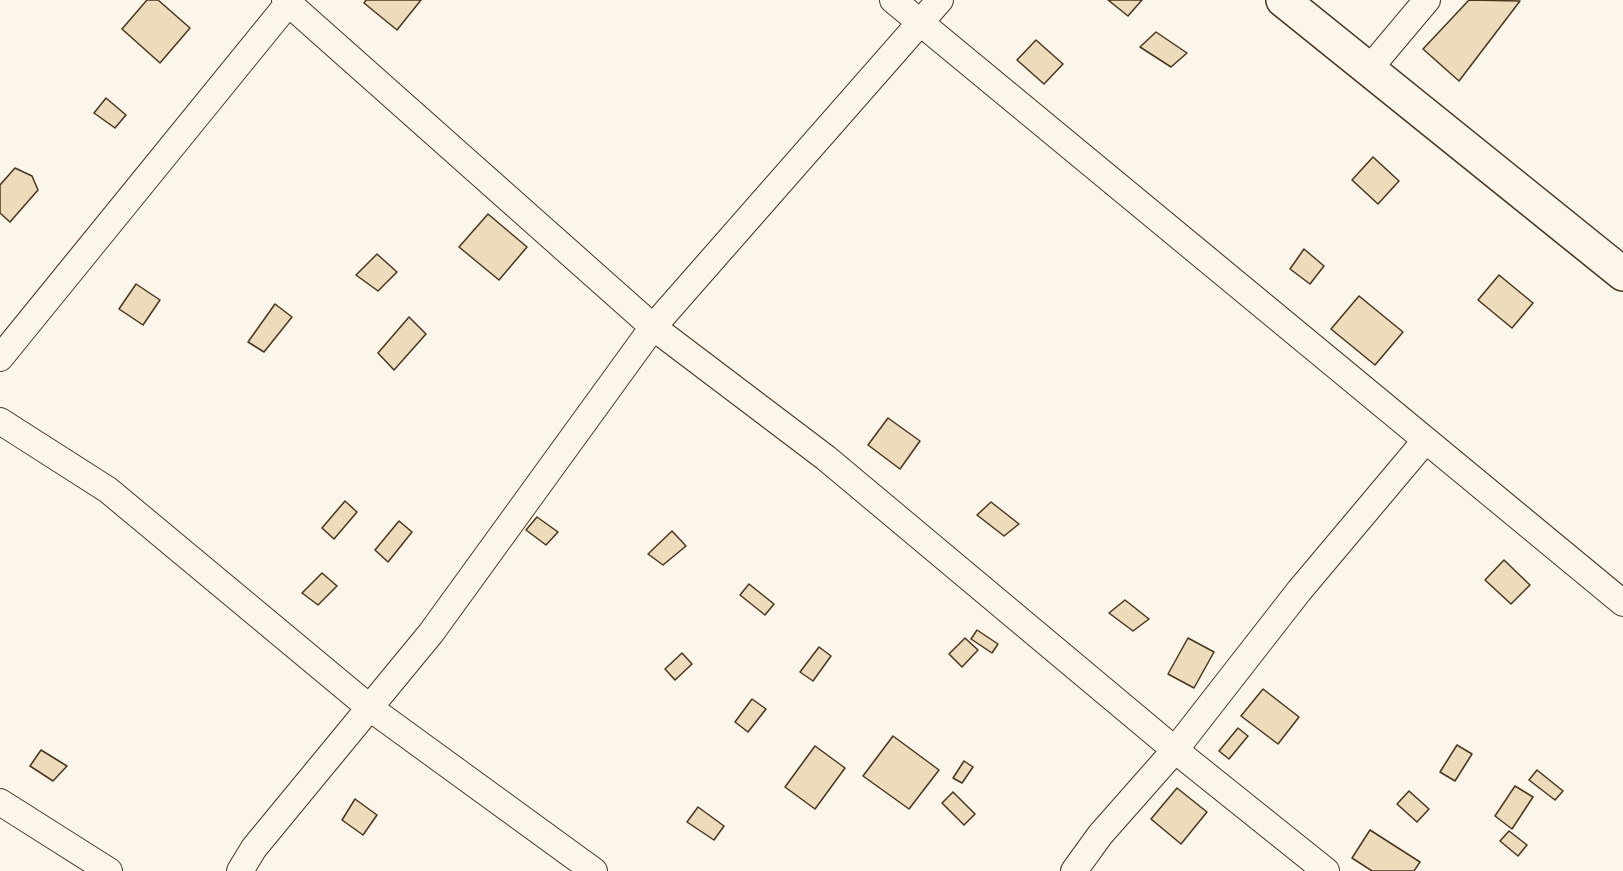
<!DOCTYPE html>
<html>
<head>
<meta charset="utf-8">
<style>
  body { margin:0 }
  canvas { display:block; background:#fbf6e9 }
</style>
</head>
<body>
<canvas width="1623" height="871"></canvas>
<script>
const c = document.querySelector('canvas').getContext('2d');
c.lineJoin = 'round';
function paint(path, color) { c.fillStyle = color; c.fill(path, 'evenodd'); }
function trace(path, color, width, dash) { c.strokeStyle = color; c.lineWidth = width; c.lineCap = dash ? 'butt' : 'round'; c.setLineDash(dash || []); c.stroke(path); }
const building = new Path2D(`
  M147 0H158L190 28 160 63 122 29Z
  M366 0H421L397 30 364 3Z
  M1108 0H1142L1128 16Z
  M1469 0 1520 1 1459 81 1423 49Z
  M1156 32 1187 53 1171 67 1140 47Z
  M1036 40 1063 64 1044 84 1017 60Z
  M106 98 126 115 115 128 94 113Z
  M1373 157 1399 181 1378 204 1352 180Z
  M15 168 32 176 38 190 10 222 0 213V185Z
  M488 214 527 247 499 280 459 247Z
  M1304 249 1324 266 1310 284 1290 269Z
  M377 254 397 272 378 291 356 275Z
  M1499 275 1533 303 1512 328 1478 300Z
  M136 284 160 300 143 325 119 309Z
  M1359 296 1403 332 1375 365 1331 329Z
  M275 304 292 317 264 352 248 342Z
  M409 317 426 334 394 370 378 353Z
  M888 418 920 441 900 469 868 445Z
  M345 501 357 512 334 539 322 528Z
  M991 502 1019 524 1004 536 977 515Z
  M537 517 558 532 546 545 526 530Z
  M399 521 412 532 388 562 375 550Z
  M672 531 686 546 663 565 648 554Z
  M1504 560 1530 585 1511 604 1485 580Z
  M322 573 337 586 318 605 302 593Z
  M749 584 774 604 765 615 740 595Z
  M1125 600 1149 619 1133 631 1109 613Z
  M977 630 998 644 992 653 971 639Z
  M965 638 978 650 962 667 949 654Z
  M1188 638 1214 652 1194 688 1168 674Z
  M819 647 831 656 813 681 800 672Z
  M682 653 692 664 675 680 665 669Z
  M1263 689 1299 717 1278 744 1241 716Z
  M752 699 766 709 748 732 735 722Z
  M1238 728 1248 736 1229 759 1219 751Z
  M893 736 939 770 909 809 863 776Z
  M1457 745 1472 754 1455 781 1440 772Z
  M815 746 845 768 815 809 785 787Z
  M41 750 67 766 53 781 30 766Z
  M964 761 973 767 962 783 953 778Z
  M1537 770 1563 791 1555 800 1529 780Z
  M1515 786 1533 797 1512 829 1495 816Z
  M1177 788 1207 812 1181 844 1151 819Z
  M1409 791 1429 809 1417 822 1397 804Z
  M953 792 975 814 964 825 942 803Z
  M355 799 377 815 363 835 342 820Z
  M698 807 724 826 714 840 687 822Z
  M1370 830 1420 862 1414 871H1372L1352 858Z
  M1509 831 1527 845 1518 856 1500 841Z`);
paint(building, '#ecdcbc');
trace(building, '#4a3520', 1.5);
const street = new Path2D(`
  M285 0 653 327 826 458 1175 750 1326 871
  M893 0 1623 603
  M1369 69 1427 0
  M0 358 291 0
  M0 421 108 490 370 708 594 871
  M0 802 109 871
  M240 871 254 848 431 633 653 327 940 0
  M1074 871 1100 835 1175 750 1299 591 1425 441`);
const secondary = new Path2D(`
  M1283 0 1623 274`);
trace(street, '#4a3520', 28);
trace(secondary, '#4a3520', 36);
trace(street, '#fbf6e9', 26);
trace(secondary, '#fbf6e9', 33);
</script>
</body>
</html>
